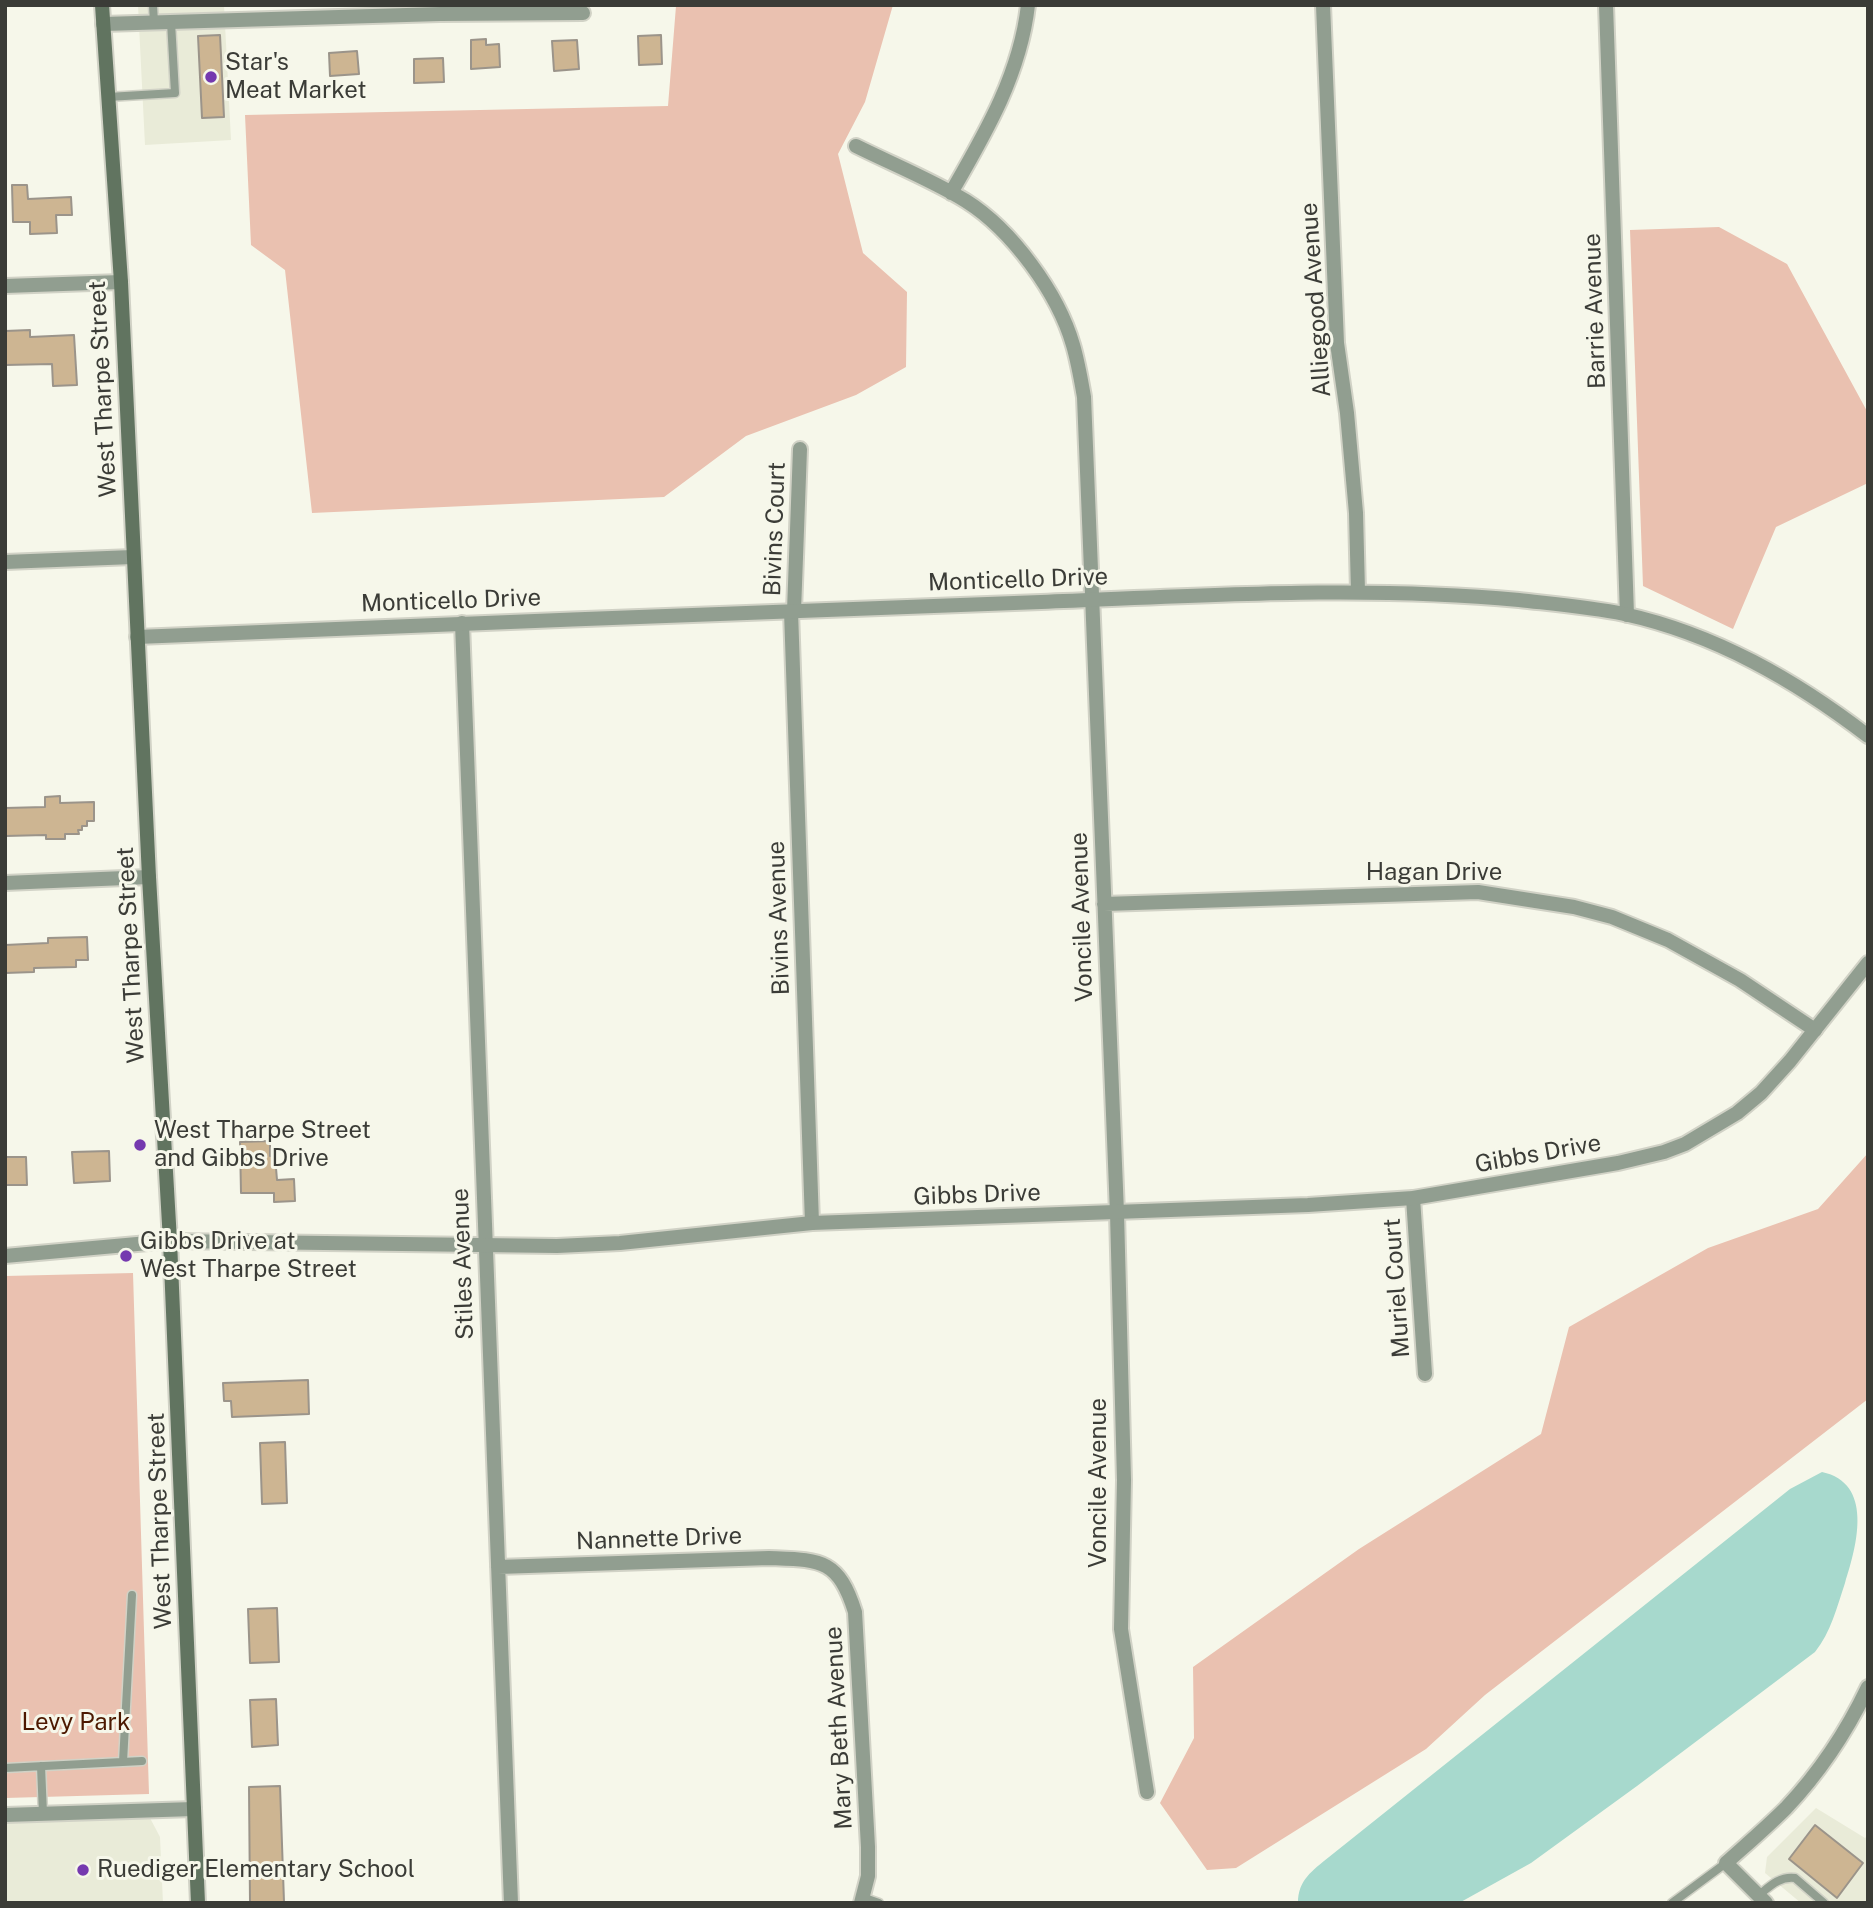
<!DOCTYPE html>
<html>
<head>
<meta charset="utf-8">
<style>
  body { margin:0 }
  #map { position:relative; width:1873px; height:1908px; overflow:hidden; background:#f6f7ea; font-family:"Public Sans",sans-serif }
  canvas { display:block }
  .frame { position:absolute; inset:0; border:7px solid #3b3c37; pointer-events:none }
</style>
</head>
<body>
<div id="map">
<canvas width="1873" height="1908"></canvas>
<div class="frame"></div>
</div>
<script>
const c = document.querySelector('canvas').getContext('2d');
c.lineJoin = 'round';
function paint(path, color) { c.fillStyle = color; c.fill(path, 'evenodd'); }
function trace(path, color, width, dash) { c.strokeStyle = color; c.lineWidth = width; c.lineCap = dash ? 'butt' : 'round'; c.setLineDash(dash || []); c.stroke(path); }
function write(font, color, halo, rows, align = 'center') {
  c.font = font + ' "Public Sans",sans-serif'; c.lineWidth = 6; c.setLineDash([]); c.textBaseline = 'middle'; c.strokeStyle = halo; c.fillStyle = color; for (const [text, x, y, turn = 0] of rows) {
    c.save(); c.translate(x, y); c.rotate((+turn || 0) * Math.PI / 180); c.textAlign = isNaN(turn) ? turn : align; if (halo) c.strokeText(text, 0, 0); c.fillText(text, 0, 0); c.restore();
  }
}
paint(new Path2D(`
  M138 5H224L231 140 145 145Z
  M1816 1808 1865 1838 1868 1835V1903H1801L1765 1873 1767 1857Z
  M143 1816 150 1818 160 1837 163 1903H5V1820Z`), '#e9ebd8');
paint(new Path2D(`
  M672 5H893L865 102 838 154 863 253 907 292 906 367 856 395 746 436 664 497 312 513 285 270 251 245 245 115 668 106 676 6Z
  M1719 227 1787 264 1868 413V483L1776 527 1733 629 1643 586 1630 230Z
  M1868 1153V1399L1485 1695 1426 1749 1236 1868 1207 1870 1160 1803 1194 1738 1193 1667 1359 1549 1541 1434 1569 1327 1708 1248 1818 1209Z
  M133 1273 149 1794 5 1798V1276Z`), '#eac1b0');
paint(new Path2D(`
  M1822 1472C1873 1483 1858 1543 1845 1583 1837 1607 1831 1632 1815 1652L1637 1786 1531 1863 1459 1903H1298C1298 1880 1312 1871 1329 1857L1790 1489Z`), '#a7d9cd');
const building = new Path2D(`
  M220 35 224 117 202 118 198 36Z
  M661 35 662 64 639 65 638 36Z
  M486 39V45L499 44 500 67 471 69V40Z
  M577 40 579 69 554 71 552 41Z
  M357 51 359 74 330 76 329 53Z
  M443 58 444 82 414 83V59Z
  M12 185H27L28 199 71 197 72 215H56L57 233 30 234V222H13Z
  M30 330V337L74 335 77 385 53 386 52 364 5 365V331Z
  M60 796V803L94 802V821H87V826H82V830H78L79 834H65V839H46V835L5 836V808L45 807V797Z
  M87 937 88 960H76V967L34 968V972L5 973V945L48 943V938Z
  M270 1141V1156H275L277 1180 294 1179 295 1201 274 1202V1193H241L240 1142Z
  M109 1151 110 1181 74 1183 72 1152Z
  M5 1157H26L27 1185H5Z
  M308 1380 309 1414 232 1417 231 1401H224L223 1383Z
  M285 1442 287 1503 262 1504 260 1443Z
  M277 1608 279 1662 250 1663 248 1609Z
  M276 1699 278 1745 252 1747 250 1700Z
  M280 1786 284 1902 250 1903 249 1787Z
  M1815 1825 1863 1863 1837 1898 1789 1859Z`);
paint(building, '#cdb592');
trace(building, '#9b948a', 2);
const service = new Path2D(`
  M153 5 154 23
  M108 97 175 93 171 22
  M123 1762 132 1595
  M41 1766 43 1814
  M5 1768 142 1761
  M1759 1895C1770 1886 1780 1876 1795 1878L1824 1903
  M862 1897 879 1903
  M1672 1903 1726 1863`);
const minor = new Path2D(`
  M1323 5 1337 343 1347 413 1356 513 1358 592
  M1606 5 1627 615
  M103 24 440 14 583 13
  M856 146C892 164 932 180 966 201 1012 230 1058 293 1073 345 1078 362 1081 380 1084 397L1117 1213 1124 1480 1121 1629 1147 1792
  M951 193C985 134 1020 75 1028 5
  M5 286 121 282
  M5 562 133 557
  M791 611 812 1223
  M794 611 800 449
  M462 623 511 1903
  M5 883 149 877
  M1104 904 1478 892 1574 907 1612 917 1668 940 1740 980 1815 1030
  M1413 1198 1425 1374
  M498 1567 769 1558C820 1560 838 1558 855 1612L868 1847V1876L861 1903
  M5 1815 194 1809`);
const tertiary = new Path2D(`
  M137 637C438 625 740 612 1041 602 1200 596 1360 585 1519 600 1554 604 1590 607 1624 614 1715 634 1795 680 1868 736
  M5 1256 170 1241 557 1246 620 1243 812 1223 1308 1205 1413 1198 1618 1163 1664 1152 1685 1144 1737 1113 1761 1093 1790 1061 1868 963
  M1766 1903 1726 1863C1746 1845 1767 1827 1786 1808 1820 1772 1847 1731 1868 1687`);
const secondary = new Path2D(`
  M102 5 121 282 149 877 170 1241 198 1903`);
trace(service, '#d1d2c6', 11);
trace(minor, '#d1d2c6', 18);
trace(tertiary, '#d1d2c6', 18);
trace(secondary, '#d1d2c6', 18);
trace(service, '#919e90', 8);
trace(minor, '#919e90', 14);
trace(tertiary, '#919e90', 14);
trace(secondary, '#617460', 14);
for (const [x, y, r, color] of [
  [211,77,7,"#7539af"],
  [140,1145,7,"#7539af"],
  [126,1256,7,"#7539af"],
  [83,1870,7,"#7539af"]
]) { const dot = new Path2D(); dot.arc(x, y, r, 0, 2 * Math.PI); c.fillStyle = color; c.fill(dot); trace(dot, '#f6f7ea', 2.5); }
write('24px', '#3b3c37', '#f6f7ea', [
  ["Star's",225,63],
  ["Meat Market",225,91],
  ["West Tharpe Street",154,1131],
  ["and Gibbs Drive",154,1159],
  ["Gibbs Drive at",140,1242],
  ["West Tharpe Street",140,1270],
  ["Ruediger Elementary School",97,1870]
], 'left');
write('24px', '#3b3c37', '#f6f7ea', [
  ["Alliegood Avenue",1316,300,-94],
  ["Barrie Avenue",1595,311,-92],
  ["West Tharpe Street",103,389,-93],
  ["Bivins Court",775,529,-88],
  ["Monticello Drive",1018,580,-2],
  ["Monticello Drive",451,601,-2],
  ["Hagan Drive",1434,873],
  ["Voncile Avenue",1082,917,-92],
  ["Bivins Avenue",779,918,-92],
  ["West Tharpe Street",131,955,-93],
  ["Gibbs Drive",1538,1154,-10],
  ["Gibbs Drive",977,1195,-2],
  ["Stiles Avenue",463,1264,-92],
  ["Muriel Court",1397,1288,-94],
  ["Voncile Avenue",1099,1483,-90],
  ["West Tharpe Street",160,1521,-92],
  ["Nannette Drive",659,1539,-2],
  ["Mary Beth Avenue",839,1728,-93]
]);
write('24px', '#4c1900', '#f6f7ea', [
  ["Levy Park",76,1723]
]);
</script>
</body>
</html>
